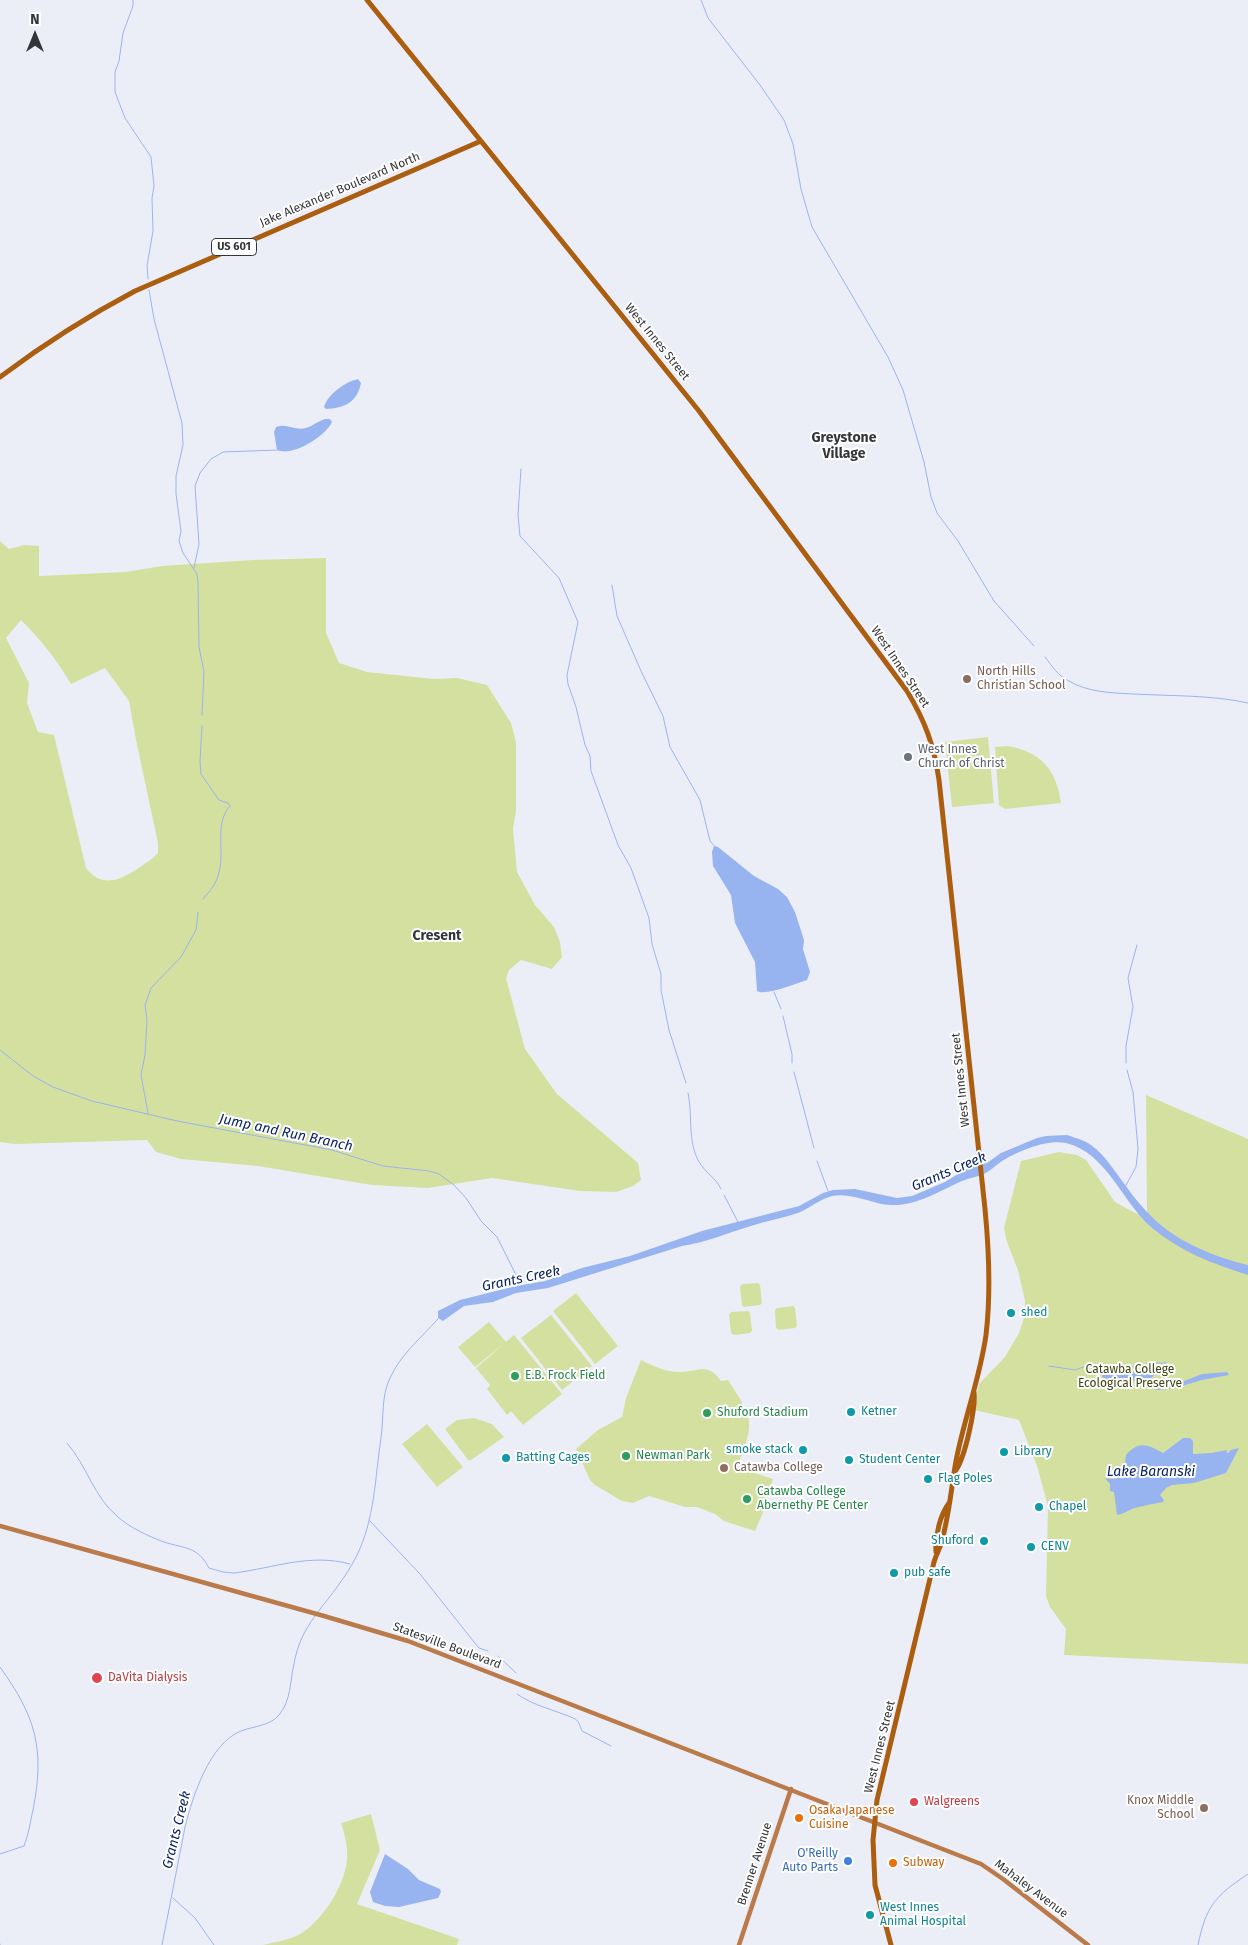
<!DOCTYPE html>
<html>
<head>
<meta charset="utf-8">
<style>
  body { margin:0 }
  #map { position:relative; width:1248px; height:1945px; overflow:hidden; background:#eceef7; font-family:"Fira Sans",sans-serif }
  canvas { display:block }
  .north { position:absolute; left:10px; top:10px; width:50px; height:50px; -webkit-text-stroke:4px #fff; paint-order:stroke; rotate:0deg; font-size:14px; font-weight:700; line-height:20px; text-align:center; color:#343539 }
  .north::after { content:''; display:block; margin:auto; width:18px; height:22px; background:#343539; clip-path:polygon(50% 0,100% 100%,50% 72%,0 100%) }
</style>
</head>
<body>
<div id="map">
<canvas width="1248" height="1945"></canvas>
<div class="north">N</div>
</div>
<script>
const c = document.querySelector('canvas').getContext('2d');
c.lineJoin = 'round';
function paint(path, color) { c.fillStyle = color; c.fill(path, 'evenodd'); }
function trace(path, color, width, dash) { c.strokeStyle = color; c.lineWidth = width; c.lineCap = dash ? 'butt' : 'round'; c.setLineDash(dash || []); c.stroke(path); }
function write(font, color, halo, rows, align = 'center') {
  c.font = font + ' "Fira Sans",sans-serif'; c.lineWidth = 4; c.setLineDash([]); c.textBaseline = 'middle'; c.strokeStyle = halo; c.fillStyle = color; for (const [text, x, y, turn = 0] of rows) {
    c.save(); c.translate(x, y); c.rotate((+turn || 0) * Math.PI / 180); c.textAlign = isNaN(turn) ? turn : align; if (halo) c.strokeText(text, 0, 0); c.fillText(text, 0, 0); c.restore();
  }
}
paint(new Path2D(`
  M0 541 9 549 24 545 39 546V576L126 572 162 566 253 560 326 558V633L339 663 367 672 434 679 457 678 487 685 511 723 516 742V811L513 829 517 872 535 905 554 927 560 942 562 957 552 969 521 960 509 970 506 978 525 1049 557 1094 638 1163 641 1180 633 1186 616 1192 580 1191 492 1178 428 1188 372 1185 258 1166 181 1159 156 1152 147 1140 15 1144 0 1142ZM21 620C41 640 57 660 71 684L105 668 129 701 136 740 158 843V853L153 858C132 872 107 895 86 868L54 735 38 732 27 703 29 683 6 638Z
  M988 737 994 803 952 807 945 742Z
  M1007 746C1040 751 1057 770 1061 803L1005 809 999 805 995 747Z
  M1146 1095 1248 1139V1664L1064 1655 1066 1629 1050 1607 1046 1596 1048 1506 1037 1466 1019 1420 974 1410 979 1384 1005 1357 1019 1333 1024 1318 1025 1301 1018 1270 1007 1242 1004 1228 1021 1161 1059 1152 1077 1155 1086 1160 1115 1202 1133 1212 1147 1217Z
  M758 1283 760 1285 762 1303 760 1305 744 1307 742 1305 740 1287 742 1284Z
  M576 1293 618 1346 595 1364 553 1311Z
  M793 1306 795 1308 797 1326 795 1328 779 1330 776 1328 775 1310 777 1308Z
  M748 1311 750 1313 752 1331 750 1333 734 1335 731 1333 729 1315 731 1312Z
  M551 1315 592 1366 562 1390 521 1338Z
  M489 1322 506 1342 475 1367 458 1347Z
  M514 1335 562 1394 523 1425 511 1411 507 1415 487 1389 490 1385 476 1368Z
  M641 1360C653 1366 668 1373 682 1372 700 1371 708 1363 721 1381L728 1380C754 1420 755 1422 737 1467L773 1479 765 1508 755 1531 724 1521 715 1514 697 1507H685L649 1496 633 1503 622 1501 595 1485 590 1480 576 1449 598 1430 622 1417 626 1398Z
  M474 1418 492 1424 504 1437 471 1460H468L445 1429 457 1420Z
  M427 1424 463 1467 437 1487 402 1444Z
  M371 1814 380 1850 357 1904 459 1939 457 1945H263C275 1942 290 1940 300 1934 323 1920 344 1887 347 1860 348 1848 345 1835 341 1823Z`), '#d4e09f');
paint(new Path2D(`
  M358 379 361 383C357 403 344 408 326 409L324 407C328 394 345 382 358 379Z
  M325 419H330L332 422C325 437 292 457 277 450L274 432 276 427C287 423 295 431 306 428 313 426 318 421 325 419Z
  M714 846 718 847 754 876 778 889 787 897 795 912 804 940 803 949 810 972 807 980C795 984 766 996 757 991L755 962 735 923 731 895 713 866 712 852Z
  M1067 1135C1076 1138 1084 1140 1091 1145 1106 1156 1115 1172 1126 1186 1134 1198 1143 1208 1153 1218 1177 1242 1215 1257 1248 1265V1275C1211 1263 1181 1252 1151 1227 1122 1202 1107 1153 1066 1143 1046 1139 1019 1151 1002 1161 996 1165 990 1171 984 1174 977 1177 969 1178 962 1181 940 1191 916 1206 891 1205 871 1204 853 1192 832 1196 820 1199 810 1208 798 1213 783 1218 766 1221 751 1226 727 1233 708 1242 682 1246L548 1288 516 1293 493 1302 464 1306 443 1321 438 1318V1311L460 1300 516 1286 519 1284 522 1285 545 1281 582 1268 630 1256 702 1231 799 1206 823 1193 833 1190 855 1189 897 1198 912 1196 945 1182 966 1169 987 1163 1001 1153 1037 1138 1046 1136Z
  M1157 1367 1161 1368 1151 1378 1152 1383 1160 1388 1169 1387 1202 1374 1227 1372 1229 1375 1202 1380 1175 1388 1157 1390 1132 1380H1107L1102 1377V1373L1105 1370 1141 1373Z
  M1183 1438H1190L1193 1441V1454L1211 1453 1227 1450 1226 1452 1228 1453 1231 1450 1239 1448 1226 1473 1194 1483 1172 1485 1166 1488 1160 1495 1164 1500 1163 1502C1158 1503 1136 1507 1132 1509 1127 1511 1123 1514 1117 1515L1114 1492 1110 1491V1484L1105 1478 1115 1479 1129 1471 1125 1461 1126 1455C1139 1440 1148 1445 1163 1453Z
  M385 1854 408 1869 419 1880 440 1889 441 1892 438 1898 399 1907 385 1906 373 1902 370 1892Z`), '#98b4f0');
trace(new Path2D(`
  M133 0V6L123 33 119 61 115 72V92L125 118 151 157 154 186 152 198 153 231 147 266 148 279
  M701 0 708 18 760 85 784 120 793 144 801 189 812 227 888 357 903 390 924 462 931 497 937 513 958 541 994 601 1034 646
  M149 290 154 319 182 423 183 445 176 476V494L181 531 179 541 183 553 197 574 198 583 199 647 204 672 202 715
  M521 469 518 515 520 536 559 578 578 622 567 675 568 684 576 707 585 745 590 756 591 771 618 845 631 868 649 918 652 944 661 974V990L669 1030 686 1083
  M194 568 199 544 195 486 200 473 211 459 223 452 277 450
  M612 585 617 616 641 671 663 716 670 747 700 800 710 841 715 847
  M1045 657C1052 666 1058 676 1069 681 1087 692 1112 693 1133 694 1169 696 1214 695 1248 703
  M202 726 200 762 201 774 219 800 228 803 230 806C214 824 225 850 219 872 217 883 210 891 203 899
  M774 992 781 1009
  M783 1016 792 1054V1063
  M0 1050 33 1076 53 1087 92 1101 177 1121 332 1150 383 1166 429 1171 439 1174 454 1185 466 1198 481 1221 497 1237 519 1281 518 1285
  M1126 1063V1046L1133 1007 1128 978 1137 945
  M794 1072 814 1148
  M688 1093C693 1116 687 1140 699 1162 705 1172 716 1178 721 1189
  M148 1113 141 1075 145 1055 147 1020 145 1005 151 988 181 957 196 930 198 912
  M817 1161 828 1191
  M1125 1187 1136 1167 1138 1149 1133 1092 1127 1070
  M724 1195 738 1222
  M1049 1366 1075 1370 1089 1365 1136 1367 1151 1363H1168
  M67 1443C87 1466 94 1497 117 1516 130 1528 148 1536 164 1542 186 1549 197 1546 209 1568L223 1572 234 1573C274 1568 310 1553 350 1564
  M369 1520 420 1574 474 1642 479 1648 488 1651
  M317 1613C331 1595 346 1577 356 1557 375 1520 375 1477 381 1438 384 1417 381 1397 390 1378 401 1354 421 1338 438 1319
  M498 1656 516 1673
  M0 1667C36 1717 45 1749 33 1810 30 1823 29 1833 24 1846L0 1854
  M517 1694C534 1706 555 1710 573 1718 579 1720 580 1726 582 1731L611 1746
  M173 1898 195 1918 214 1945
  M0 1944V1945
  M162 1945 185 1827C193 1796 209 1744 241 1731 254 1726 270 1726 279 1715 291 1701 290 1681 294 1664 297 1646 304 1631 315 1616
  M1198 1945C1206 1906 1215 1896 1248 1874`), '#98b4f0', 1);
trace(new Path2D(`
  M0 1526 324 1616 408 1641 981 1864 1003 1879 1088 1945
  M739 1945 791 1789`), '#ba7a49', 4.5);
trace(new Path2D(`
  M367 0 699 411 907 691C925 721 934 745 939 780L985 1209C989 1250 991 1293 986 1335 980 1378 964 1419 956 1461 951 1489 949 1517 941 1544 939 1550 936 1555 934 1562L877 1800 873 1840 875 1885 891 1945
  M0 377C44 344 86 317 135 291L481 141
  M956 1470C965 1457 976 1408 974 1392
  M936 1552C935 1536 940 1515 949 1503`), '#ab5d10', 5);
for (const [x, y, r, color] of [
  [967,679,5,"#8d6e63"],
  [908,757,5,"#6b7280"],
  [1011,1313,5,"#0f9aa8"],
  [515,1376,5,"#2e9e5b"],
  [851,1412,5,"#0f9aa8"],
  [707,1413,5,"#2e9e5b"],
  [803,1450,5,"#0f9aa8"],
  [1004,1452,5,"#0f9aa8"],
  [626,1456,5,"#2e9e5b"],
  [506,1458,5,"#0f9aa8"],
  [849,1460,5,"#0f9aa8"],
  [724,1468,5,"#8d6e63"],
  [928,1479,5,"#0f9aa8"],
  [747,1499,5,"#2e9e5b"],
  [1039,1507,5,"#0f9aa8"],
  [984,1541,5,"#0f9aa8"],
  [1031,1547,5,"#0f9aa8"],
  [894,1573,5,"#0f9aa8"],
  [97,1678,6,"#e0444e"],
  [914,1802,5,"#e0444e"],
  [1204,1808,5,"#8d6e63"],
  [799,1818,5,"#e8710a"],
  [848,1861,5,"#3f7fe0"],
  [893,1863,5,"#e8710a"],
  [870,1915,5,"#0f9aa8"]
]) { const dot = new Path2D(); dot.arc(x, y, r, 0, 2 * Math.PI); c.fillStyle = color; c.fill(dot); trace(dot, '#fff', 2); }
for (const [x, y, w] of [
  [234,247,45]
]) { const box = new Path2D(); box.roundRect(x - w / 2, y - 8.5, w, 17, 4); c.fillStyle = '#fff'; c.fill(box); trace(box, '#343539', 1); }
write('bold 11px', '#343539', null, [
  ["US 601",234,247]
]);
write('12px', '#343539', '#fff', [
  ["Jake Alexander Boulevard North",340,190,-23],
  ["West Innes Street",657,342,51],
  ["West Innes Street",900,667,56],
  ["West Innes Street",961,1080,-96],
  ["Statesville Boulevard",447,1646,20],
  ["West Innes Street",880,1747,-76],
  ["Brenner Avenue",755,1864,-72],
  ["Mahaley Avenue",1031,1889,37]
]);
write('12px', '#785e54', '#fff', [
  ["North Hills",977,672],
  ["Christian School",977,686],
  ["Catawba College",734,1468],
  ["Knox Middle",1194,1801,"right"],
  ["School",1194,1815,"right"]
], 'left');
write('12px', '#5b616d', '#fff', [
  ["West Innes",918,750],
  ["Church of Christ",918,764]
], 'left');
write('12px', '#0d838f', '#fff', [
  ["shed",1021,1313],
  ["Ketner",861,1412],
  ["smoke stack",793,1450,"right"],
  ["Library",1014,1452],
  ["Batting Cages",516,1458],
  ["Student Center",859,1460],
  ["Flag Poles",938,1479],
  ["Chapel",1049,1507],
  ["Shuford",974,1541,"right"],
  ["CENV",1041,1547],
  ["pub safe",904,1573],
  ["West Innes",880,1908],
  ["Animal Hospital",880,1922]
], 'left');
write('12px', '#3d4511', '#fff', [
  ["Catawba College",1130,1370],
  ["Ecological Preserve",1130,1384]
]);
write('12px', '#27864d', '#fff', [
  ["E.B. Frock Field",525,1376],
  ["Shuford Stadium",717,1413],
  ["Newman Park",636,1456],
  ["Catawba College",757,1492],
  ["Abernethy PE Center",757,1506]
], 'left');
write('12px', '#be3a42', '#fff', [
  ["DaVita Dialysis",108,1678],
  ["Walgreens",924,1802]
], 'left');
write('12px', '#c56008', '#fff', [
  ["Osaka Japanese",809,1811],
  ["Cuisine",809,1825],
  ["Subway",903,1863]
], 'left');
write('12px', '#366cbe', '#fff', [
  ["O'Reilly",838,1854],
  ["Auto Parts",838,1868]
], 'right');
write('bold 14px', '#343539', '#fff', [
  ["Greystone",844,438],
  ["Village",844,454],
  ["Cresent",437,936]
]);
write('italic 14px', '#0c2468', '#fff', [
  ["Jump and Run Branch",286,1133,12],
  ["Grants Creek",949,1172,-23],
  ["Grants Creek",521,1279,-12],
  ["Lake Baranski",1151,1472],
  ["Grants Creek",177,1830,-76]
]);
</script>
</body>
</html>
